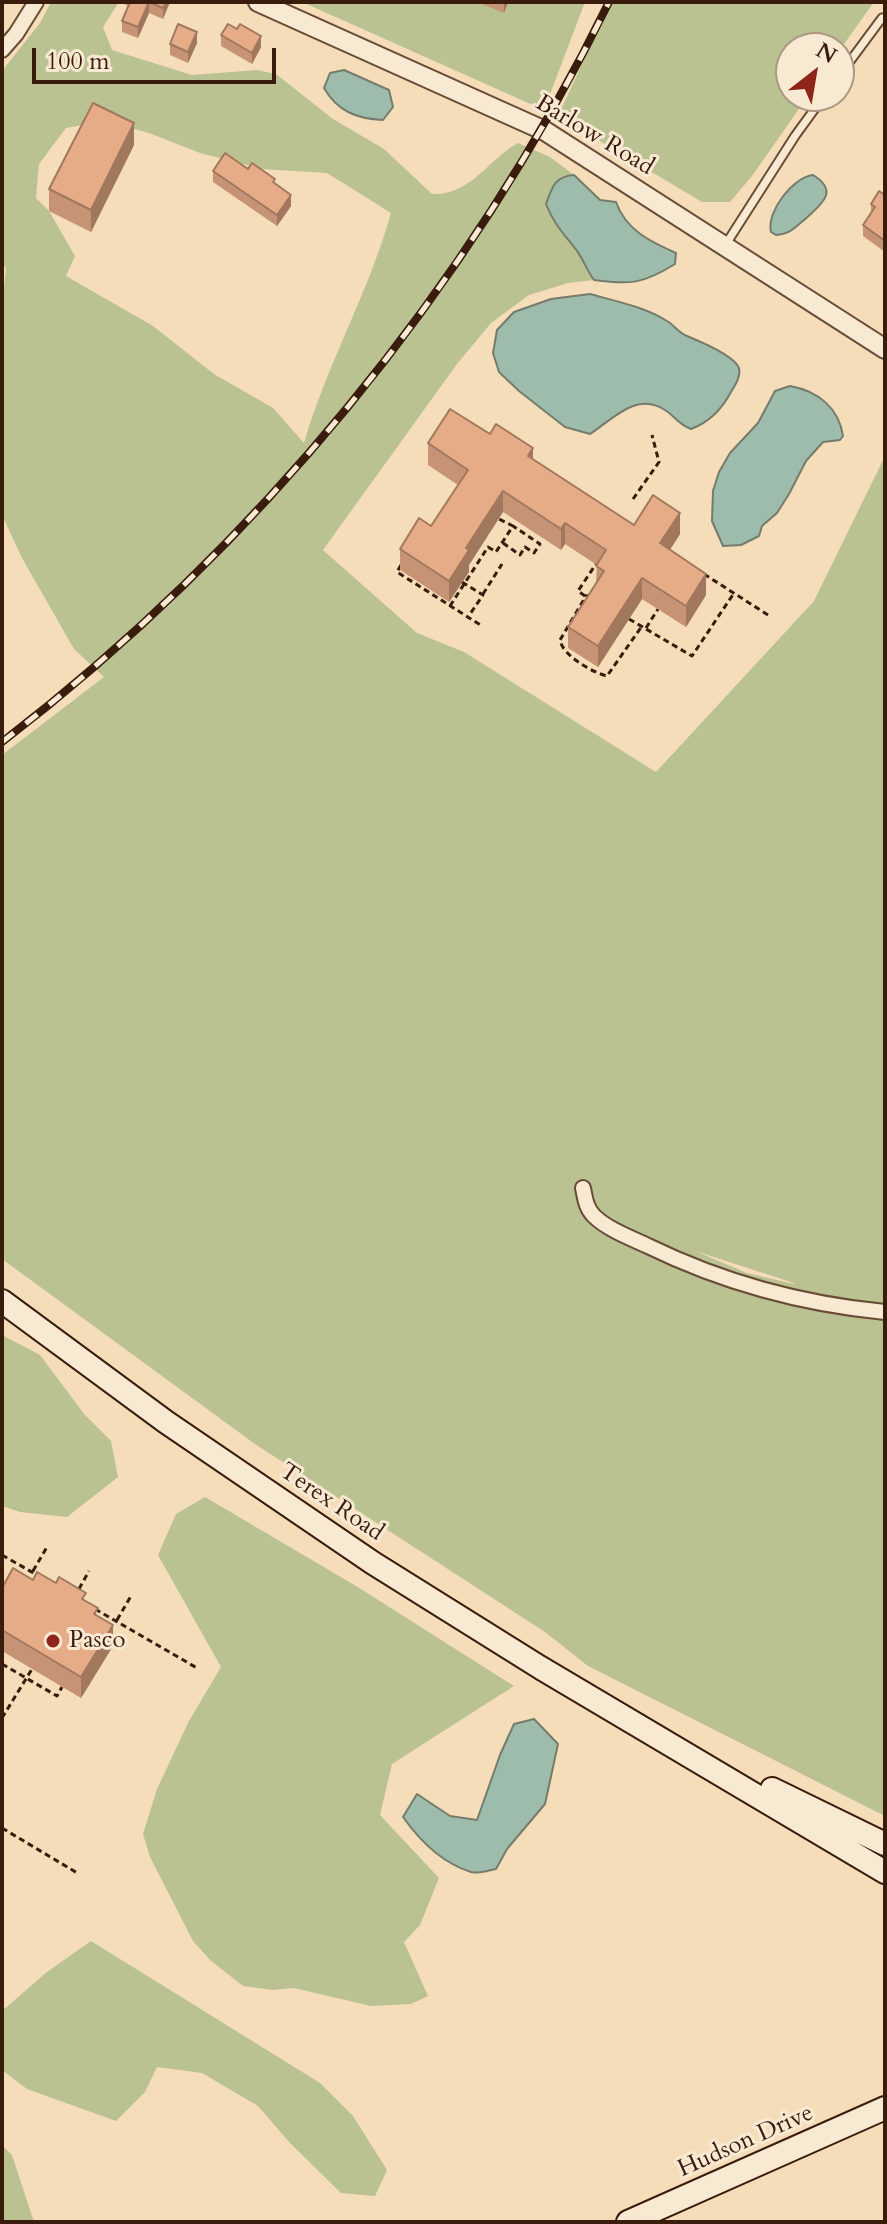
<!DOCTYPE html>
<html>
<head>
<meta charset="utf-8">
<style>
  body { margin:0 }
  #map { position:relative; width:887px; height:2224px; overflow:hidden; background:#f5ddb9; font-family:Cardo,serif }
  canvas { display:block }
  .frame { position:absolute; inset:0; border:4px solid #3a1c0d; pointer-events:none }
  .north { position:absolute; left:775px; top:32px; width:80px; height:80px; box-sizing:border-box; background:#f8e9d2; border:2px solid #ac9783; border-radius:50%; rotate:31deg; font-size:22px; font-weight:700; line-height:32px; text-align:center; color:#3a1c0d }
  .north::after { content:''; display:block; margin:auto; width:28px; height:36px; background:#8f2418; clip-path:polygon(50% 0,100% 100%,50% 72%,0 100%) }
  .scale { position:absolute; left:32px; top:48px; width:244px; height:36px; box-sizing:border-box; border:4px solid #3a1c0d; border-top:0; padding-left:10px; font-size:24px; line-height:28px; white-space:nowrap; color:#3a1c0d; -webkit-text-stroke:6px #f8e9d2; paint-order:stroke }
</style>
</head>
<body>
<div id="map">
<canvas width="887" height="2224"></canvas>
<div class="frame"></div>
<div class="north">N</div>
<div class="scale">100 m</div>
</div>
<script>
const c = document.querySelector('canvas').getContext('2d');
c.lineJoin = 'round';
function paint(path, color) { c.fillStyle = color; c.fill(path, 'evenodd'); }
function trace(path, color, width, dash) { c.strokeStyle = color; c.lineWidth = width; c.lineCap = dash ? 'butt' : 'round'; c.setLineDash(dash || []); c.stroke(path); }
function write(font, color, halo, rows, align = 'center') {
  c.font = font + ' Cardo,serif'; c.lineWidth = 6; c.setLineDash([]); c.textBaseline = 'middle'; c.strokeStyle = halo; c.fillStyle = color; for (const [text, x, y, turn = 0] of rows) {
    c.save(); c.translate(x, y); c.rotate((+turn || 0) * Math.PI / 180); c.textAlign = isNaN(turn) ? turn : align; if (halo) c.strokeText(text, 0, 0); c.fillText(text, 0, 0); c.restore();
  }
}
paint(new Path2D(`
  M51 2H119L103 27 112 50 192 75 257 70 276 74 333 119 384 149 432 194C472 195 487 160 518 143L550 157 574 175 562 176 546 204C553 222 562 232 574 247 582 256 586 269 594 280L568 283 529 295 491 323 457 364 323 550 417 633 464 652 656 772 814 601 885 456V1816L588 1666 545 1632 255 1444 2 1259V755L104 677 74 649 22 558 2 515V308L6 268 2 264V71L40 23ZM106 121 149 133 200 153 262 169 327 173 391 213C369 292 327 364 304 443L273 408 214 374 153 326 66 276 75 256 49 211 36 198 39 164 66 128ZM695 1251 794 1283V1284L747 1273Z
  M302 2H585L544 110Z
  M611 2H874L839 51V48H791V96H808L752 176 730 202H702L558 116Z
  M2 1335 40 1355 85 1415 111 1441 118 1477 67 1517 20 1512 2 1506Z
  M205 1497 356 1586 514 1686 392 1764 380 1815 439 1878 420 1925 404 1942 428 1996 411 2004 371 2006 294 1988 273 1990 243 1986 210 1960 193 1941 150 1857 143 1834 157 1789 189 1721 221 1667 158 1555 176 1514Z
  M91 1941 320 2083 353 2116 387 2170 375 2196 341 2193 290 2143 258 2106 202 2073 157 2067 145 2092 116 2121 27 2089 2 2070V2011L47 1972Z
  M2 2145 12 2155 34 2222H2Z`), '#bac291');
const water = new Path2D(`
  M344 70 389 90 393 107 383 120C357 119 337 111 324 88L330 73Z
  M574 175 600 200 616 202C626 230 649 241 676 253L675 264C643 284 630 285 594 280 586 269 582 256 574 247 562 232 553 222 546 204 552 187 555 176 574 175Z
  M813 175C841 192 819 206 804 220 795 228 789 234 776 235L771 232C766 212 793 177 813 175Z
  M590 294C615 301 645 307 667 321 674 325 679 333 687 336 699 341 734 355 739 368 741 377 735 385 731 392 722 409 710 422 691 429 678 424 676 417 665 410 637 391 613 419 590 434L565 427 519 391 499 372 493 353 497 330 514 312 551 299Z
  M790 386C818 391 839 408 843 436L840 440 823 442 806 461 789 494 777 513 762 526 759 536 741 545 723 546 712 521 713 491 719 472 730 453 758 423 775 391Z
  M534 1719 558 1744 545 1804 507 1849 496 1869C489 1870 479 1874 471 1872 442 1863 420 1841 403 1817L417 1794 450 1816 477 1820 500 1755 514 1724Z`);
paint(water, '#9dbcac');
trace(water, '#757c6c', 2);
const service = new Path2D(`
  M839 76 882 18 885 20
  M726 244 795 136 824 96`);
const minor = new Path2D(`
  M2 50 16 34 36 2
  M583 1188C585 1198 586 1208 594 1216 607 1229 631 1238 648 1246 724 1283 801 1304 885 1312`);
const tertiary = new Path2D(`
  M258 2 545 131 885 349`);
const secondary = new Path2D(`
  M2 1301 166 1422 373 1563 541 1668 885 1872
  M772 1789 885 1844
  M628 2222 885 2108`);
trace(service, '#694c38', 11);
trace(minor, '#694c38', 18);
trace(tertiary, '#694c38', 22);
trace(secondary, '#3a1c0d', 26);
trace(new Path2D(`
  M633 499 659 462 652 435
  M503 543 520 555 525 547 534 553 540 544 513 526
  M401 565 397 572 482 626
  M704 574 768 615
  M462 582 483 595 468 617
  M483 594 502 564
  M591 595 586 596 560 640C562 655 593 673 607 676L642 626
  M585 596 578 591 596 564
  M450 606 488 547 496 552 513 526 499 519
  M629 619 692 656 734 593
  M646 628 658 609
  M2 1555 37 1575
  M33 1571 47 1547
  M79 1589 89 1571
  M95 1609 197 1668
  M117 1620 131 1596
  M2 1664 57 1696 62 1687
  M2 1718 32 1669
  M2 1828 79 1874`), '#3a1c0d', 3, [6, 4]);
trace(service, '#f8e9d2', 7);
trace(minor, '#f8e9d2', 14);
trace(tertiary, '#f8e9d2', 18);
trace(secondary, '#f8e9d2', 22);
const rail = new Path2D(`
  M2 742C256 547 468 290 609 2`);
trace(rail, '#3a1c0d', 8);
trace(rail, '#f8e9d2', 5, [15]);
paint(new Path2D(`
  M120 2H170L163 19 149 13 138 38 122 32V21L129 6Z
  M477 2H508L504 13Z
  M221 35 261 47 252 64 221 46Z
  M197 43 188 63 170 55V44Z
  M134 145 91 232 49 211V189Z
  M248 169 275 184 291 206 277 226 213 182V171Z
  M885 195V252L863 236V225L871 213V204Z
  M490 434 533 459 634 525 680 534 670 550 706 595 686 627 642 599 598 667 568 648V627L596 583 597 565 565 544 561 550 503 512 469 565V572L449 602 400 570V549L431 526 458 485 428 465V443Z
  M33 1580 86 1601 98 1616 113 1646 81 1698 2 1651V1588Z`), '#c69374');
paint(new Path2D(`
  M149 2V13L138 38V27Z
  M166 2H170L163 19V8Z
  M504 2H508L504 13Z
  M197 32V43L188 63V52Z
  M261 36V47L252 64V53Z
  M134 123V145L91 232V210Z
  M291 195V206L277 226V215Z
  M533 448V470L528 456Z
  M503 491V512L469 565V572L449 602V581L466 548Z
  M680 513V534L660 565V543Z
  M565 523V544L561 550V529Z
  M706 574V595L686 627V606Z
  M642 578V599L598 667V646Z
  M113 1625V1646L81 1698V1677Z`), '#a1785e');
const building = new Path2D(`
  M130 2H166L163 8 149 2 138 27 122 21Z
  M178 24 197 32 188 52 170 44Z
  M228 24 237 29 240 24 261 36 252 53 221 35Z
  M93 103 134 123 91 210 49 189Z
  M225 153 248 169 252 163 275 179 273 182 291 195 277 215 213 171Z
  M879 191 885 195V241L863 225 875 207 871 204Z
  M450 409 490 434 496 424 533 448 528 456 634 525 653 495 680 513 660 543 706 574 686 606 642 578 598 646 568 627 604 571 596 566 606 550 565 523 561 529 503 491 466 548 469 550 449 581 400 549 419 518 431 526 468 470 428 443Z
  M13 1568 33 1580 37 1572 56 1583 59 1577 86 1593 82 1599 98 1608 94 1614 113 1625 81 1677 2 1630V1588Z`);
paint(building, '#e6ab87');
trace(building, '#a1785e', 2);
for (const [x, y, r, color] of [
  [53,1641,8,"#8f2418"]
]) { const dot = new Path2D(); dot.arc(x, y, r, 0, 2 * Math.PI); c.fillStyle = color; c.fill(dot); trace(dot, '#f8e9d2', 3); }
write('24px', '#3a1c0d', '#f8e9d2', [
  ["Barlow Road",594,136,31],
  ["Terex Road",331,1503,34],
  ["Hudson Drive",746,2142,-24]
]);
write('24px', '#3a1c0d', '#f8e9d2', [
  ["Pasco",69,1641]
], 'left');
</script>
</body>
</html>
